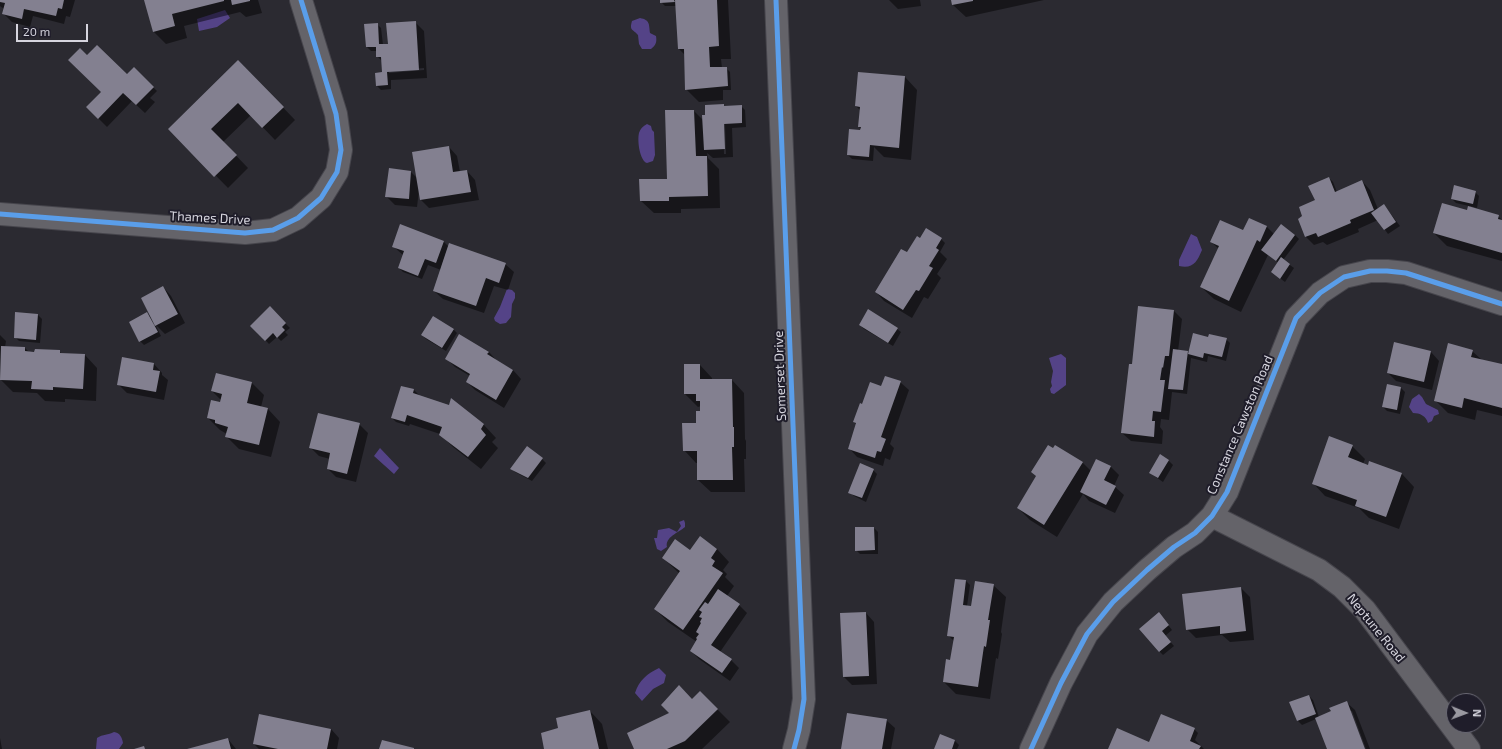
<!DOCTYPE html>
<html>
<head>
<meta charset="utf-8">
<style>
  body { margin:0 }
  #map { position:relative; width:1502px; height:749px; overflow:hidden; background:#2b2a31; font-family:"Exo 2",sans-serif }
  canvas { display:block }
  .north { position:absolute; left:1446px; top:693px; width:40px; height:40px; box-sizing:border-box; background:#1f1d2a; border:1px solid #686772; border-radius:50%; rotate:91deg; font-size:11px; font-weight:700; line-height:16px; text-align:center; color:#d6d5de }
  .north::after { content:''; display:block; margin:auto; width:14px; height:18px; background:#9a99a1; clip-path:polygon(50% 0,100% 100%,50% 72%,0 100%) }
  .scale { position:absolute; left:16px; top:24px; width:72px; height:18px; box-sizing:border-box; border:2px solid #d6d5de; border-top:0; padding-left:5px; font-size:12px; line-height:14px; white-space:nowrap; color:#d6d5de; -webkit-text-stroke:3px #1f1d2a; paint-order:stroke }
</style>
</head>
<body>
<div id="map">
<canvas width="1502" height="749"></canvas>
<div class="north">N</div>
<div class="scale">20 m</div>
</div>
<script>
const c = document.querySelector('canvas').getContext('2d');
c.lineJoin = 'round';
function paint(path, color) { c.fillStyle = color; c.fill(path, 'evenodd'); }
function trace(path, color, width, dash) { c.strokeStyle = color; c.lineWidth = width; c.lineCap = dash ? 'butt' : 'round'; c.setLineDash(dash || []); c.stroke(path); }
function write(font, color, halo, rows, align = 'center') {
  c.font = font + ' "Exo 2",sans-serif'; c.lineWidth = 4; c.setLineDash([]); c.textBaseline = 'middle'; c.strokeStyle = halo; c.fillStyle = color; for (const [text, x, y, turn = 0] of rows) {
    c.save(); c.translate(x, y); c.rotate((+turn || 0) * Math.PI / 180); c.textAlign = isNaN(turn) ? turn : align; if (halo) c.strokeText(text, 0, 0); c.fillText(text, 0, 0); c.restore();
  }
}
paint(new Path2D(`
  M225 10 230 18 217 27 199 31 197 19Z
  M640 18C650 20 649 24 650 33L656 36C657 42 656 45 651 49H642L639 44 638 35C633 29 629 31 632 21Z
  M647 124 651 126 652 130 654 132 655 155 653 161 647 163C640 161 637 141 639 133 640 129 643 126 647 124Z
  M1191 234 1197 237 1202 250C1197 262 1193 269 1179 266V260Z
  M507 289 512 290 515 293V298L512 304 511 317 506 323 500 324 495 321 494 318 500 307Z
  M1061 354 1066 358V385L1054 394 1051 393 1050 389 1052 386 1051 382 1053 371 1049 358Z
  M1419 394 1422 397 1426 404 1438 410 1439 414 1434 416 1432 421 1428 423C1426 416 1420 413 1413 413L1409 407 1412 399Z
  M380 448 399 468 394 474 374 456Z
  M684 520 685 523V527C678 533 665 537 667 547L661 551 657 549 654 538H657L658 530 669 528 677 532 681 526 679 522Z
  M659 668 666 675 664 683 653 689 642 701 635 693C639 680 647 674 659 668Z
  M114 732C120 733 122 737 123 743L119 749H96L97 738C103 734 108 735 114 732Z`), '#544387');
paint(new Path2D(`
  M0 0H75L70 17 66 16 64 24 33 16 30 27 12 22 3 13 4 9 0 6Z
  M145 0H258L262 13 246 17 240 12 184 26 187 38 166 44 153 31Z
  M661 0H728L731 59H721L722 68H726L730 72 731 90H723V100L699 102 686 89 685 55 679 49 677 6H665L661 2Z
  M889 0H920L921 6 898 9Z
  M952 0H1044L966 17 953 5Z
  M415 22 424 31 427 78 391 80V89L381 90 377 86 383 73 382 61 377 56V51H371L367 47 377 24 381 28 383 45 389 44ZM424 68V70L389 73V71Z
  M87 56 135 83 134 69 157 91 150 98 155 102 145 113 132 101 107 127 87 107 102 92Z
  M251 74 295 120 275 140 251 115 223 142 248 168 228 188 170 129Z
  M905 77 917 90 911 160 884 157 874 147 873 161 852 159 848 155 863 132 859 127 861 111 856 106Z
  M741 106 745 110 746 127 732 128 733 157 713 158 707 153 708 158 719 169 720 208 681 209V213H654L641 201 640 180H668L694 111 703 120ZM723 122 725 124 726 154H724Z
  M449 147 457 156 460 172 467 171 475 180 479 200 429 208 421 200 419 190 417 207 395 205 386 196 390 170 411 172 417 178Z
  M1329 178 1333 182 1337 192 1362 181 1370 190 1378 209 1384 205 1400 226 1388 234 1378 220 1358 229 1359 232 1327 245 1323 242 1314 245 1306 237 1299 219 1304 217 1316 201Z
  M1475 192 1479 196 1477 208 1470 206 1469 208 1498 216 1502 220V261L1447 246 1434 233 1467 212 1469 206 1456 203 1452 199Z
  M1249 219 1267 227 1274 234 1295 235 1299 239 1283 260 1294 268 1285 282 1277 276 1279 263 1268 255 1241 312 1214 299 1201 287 1219 249 1211 242 1243 232Z
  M401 226 444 242 449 247 505 264 514 272 508 290 494 286 484 313 443 299 434 291 441 270 428 265 422 279 403 272 399 268 404 256 393 246Z
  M941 239 945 243 940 252 947 259 937 274 941 278 928 299 924 297 912 318 884 301 876 292 907 254 921 240Z
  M163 287 171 296 185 323 165 334 155 324 161 336 144 345 140 341 147 313 152 318Z
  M270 308 290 328 285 332 288 335 281 341 277 337 269 344 252 326Z
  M1173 310 1182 319 1178 351 1189 352 1209 338 1226 339 1230 343 1226 361 1208 356 1207 362 1191 358 1187 394 1172 392 1169 420 1161 419 1160 427 1163 431 1162 444 1131 441 1122 433 1133 365Z
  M38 315 42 319 40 343 19 341 15 337Z
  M860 325 897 329 901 332 893 346 864 329Z
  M453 329 457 333 446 351 426 339 422 335Z
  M0 335 6 341 5 347 25 348 29 352 59 351 62 354 85 355 97 368 96 401 65 399V402L45 401 37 393 13 392 0 379V382Z
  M1395 344 1431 352 1439 361 1432 390 1396 381 1388 373Z
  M1472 351 1482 360 1502 365V416L1477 410 1475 420 1448 413 1435 400Z
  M489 352 497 361 513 370 521 379 504 408 475 390 467 382 470 376 455 367 446 358Z
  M123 358 154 364 162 373V375L168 380 164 400 127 393 118 384Z
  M685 365H700L712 378V380H732L744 393 745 439 746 441V459H744L745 492H711L698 480V463H696L684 450 697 424 701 412V406L698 407 685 394Z
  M900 382 909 390 890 444 894 448 890 460 885 458 883 466 857 457 849 448 857 425 854 422 863 405 882 388Z
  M252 383 264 395 261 407 268 409 280 422 271 457 239 449 226 436 227 434 220 430 208 418 221 400 212 391Z
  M1401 388 1405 392 1400 414 1387 411 1383 407Z
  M414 390 420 396 450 406 452 400 484 425 496 438 492 442 498 448 481 469 453 447 440 434 410 424 409 426 396 422 392 418Z
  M359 424 368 433 356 482 336 477 328 469 330 459 319 456 310 447Z
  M1352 446 1365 459 1363 464 1369 466 1370 462 1402 474 1414 487 1399 529 1369 518 1359 508 1325 496 1313 483Z
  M542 459 546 463 532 481 515 472 511 468Z
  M1097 460 1111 467 1119 475 1114 486 1124 495 1115 513 1089 501 1083 494 1057 537 1030 520 1018 508 1037 477 1083 463 1091 471Z
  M1169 461 1173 465 1163 482 1150 473Z
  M873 470 877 474 866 502 854 496 850 492Z
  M874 528 878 532V554H860L856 550Z
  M700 537 717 549 729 562 723 570 727 574 725 577 734 586 727 596 739 605 747 613 720 652 731 660 739 668 730 681 699 659 691 651 697 642 668 622 655 609 680 574 663 558 690 551Z
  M966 581 970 585 967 606 972 607 993 585 1006 597 1001 632 1002 634 998 659 996 658 990 699 956 694 944 682 951 661 954 641 948 635Z
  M1241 588 1250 597 1254 640 1230 642 1222 635 1196 638 1187 629Z
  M866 613 874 622 877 684 852 685 844 677Z
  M1162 617 1172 630 1165 636 1174 646 1163 655 1159 651Z
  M700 692 730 722 702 749H635L671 713 693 700Z
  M1309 696 1313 700 1319 717 1332 712 1346 702 1355 710 1370 749H1366L1352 711H1349L1364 749H1328L1316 719 1302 725 1298 721Z
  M590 711 602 724 608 749H545L559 729Z
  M886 720 895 728 891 749H843Z
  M331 729 339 738 337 749H259L254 744Z
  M1194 729 1198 733 1195 740 1204 749H1109L1149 743Z
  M941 735 955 741 959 745 957 749H935Z
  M0 738 2 749H0Z
  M228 739 236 749H189Z`), '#0007');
paint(new Path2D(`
  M0 0H64L62 9 58 8 56 16 24 9 22 19 2 14 5 3 0 2Z
  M144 0H224V1L172 14 175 26 153 32Z
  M231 0H250V1L232 5Z
  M660 0H674L675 2 660 3Z
  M675 0H717L719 46 709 47 710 67H727L728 86 685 90 684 49H678Z
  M951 0H973V1L952 5Z
  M416 21 419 70 387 72 388 85 376 86 375 73 382 72 381 57H376V47H366L364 24 378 23 379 44H388L386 23Z
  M97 45 127 74 134 67 154 87 136 105 123 93 98 119 86 107 101 92 68 60 80 48 87 55Z
  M238 60 284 107 262 128 238 103 211 129 237 155 214 177 168 129Z
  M858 72 905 76 899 148 870 145 869 157 847 155 849 129 860 130 861 127H858L860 107 855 106Z
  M724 104V106L742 105V123L724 124 725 149 704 150 702 115H705V105Z
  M665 110H694L696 156H707L708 196 669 197V201H640L639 179H667Z
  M449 146 453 172 467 170 471 192 420 200 412 152Z
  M389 168 411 171 409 199 385 197Z
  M1329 177 1335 192 1362 180 1374 210 1350 220 1351 223 1318 237 1316 233 1305 237 1298 219 1302 216 1299 207 1315 200 1308 186Z
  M1454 185 1476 191 1473 204 1451 199Z
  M1442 203 1467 210 1468 206 1499 215 1498 219 1502 220V253L1433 233Z
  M1384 204 1396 222 1384 230 1371 213Z
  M1249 218 1267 226 1260 242 1257 240 1229 301 1200 287 1219 246 1210 242 1220 220 1243 230Z
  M400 224 444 241 436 263 425 259 418 276 398 268 404 251 392 247Z
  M1281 224 1295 235 1276 261 1261 250Z
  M926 228 942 238 936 248 939 250 929 266 933 268 919 291 916 290 903 310 875 292 901 249 907 252 917 236 920 238Z
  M449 243 506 263 499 283 486 278 476 306 433 291Z
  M1281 257 1290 264 1280 279 1271 272Z
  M163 286 178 314 155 326 141 298Z
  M270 306 286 323 282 327 285 330 277 338 273 333 265 341 250 326Z
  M1138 306 1174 310 1169 356H1165L1163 368 1162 367 1160 380H1165L1161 412 1153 411 1152 421H1155L1154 437 1121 433 1129 364H1132Z
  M868 309 898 328 888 343 859 325Z
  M15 312 38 314 36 340 14 338Z
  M147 312 158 332 139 342 129 322Z
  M433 316 454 329 442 348 421 335Z
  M1193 333 1208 337 1209 334 1227 338 1222 357 1204 353 1203 358 1188 354Z
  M459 334 489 352 487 354 513 370 496 400 466 382 470 374 445 359Z
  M1394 342 1431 351 1424 382 1387 373Z
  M1448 343 1473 350 1471 357 1502 364V408L1464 398 1462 408 1434 401Z
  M1 346 25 347V351L34 352 35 349 60 350V353L85 354 83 389 53 387V390L31 389 32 381 0 380Z
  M1173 349 1188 351 1183 390 1168 389Z
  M122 357 154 363 153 370 160 371 156 392 117 385Z
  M684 364H700V379H732L733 427H734V447H732L733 480H697V451H683L682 423H696V411H700V401H696V394H684Z
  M216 373 252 382 247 403 268 408 259 445 225 437 228 427 215 423V420L207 418 211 400 220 402 222 394 211 391Z
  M885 376 901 381 881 437 886 439 881 452 877 451 875 458 848 449 856 423 853 422 860 403 862 404 870 382 881 386Z
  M1387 384 1401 387 1397 410 1382 407Z
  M401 386 414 389 413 393 449 405 451 398 484 424 481 429 486 435 468 457 439 435 442 427 407 415 405 422 391 418Z
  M318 413 360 423 347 474 327 469 330 453 309 448Z
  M1329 436 1353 445 1348 457 1368 465 1369 461 1402 473 1386 517 1355 506 1357 500 1312 484Z
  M1048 445 1053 448 1055 445 1083 462 1044 525 1017 508 1036 476 1031 472Z
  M527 446 543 458 528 478 510 469Z
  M1160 454 1169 460 1158 478 1149 473Z
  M1096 459 1111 466 1104 480 1116 486 1106 505 1080 492Z
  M860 463 874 469 862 498 848 493Z
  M855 527H874L875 550 855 551Z
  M700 536 717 549 711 558 715 561 712 566 723 573 683 630 654 609 680 571 662 558 675 539 690 550Z
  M955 579 966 580 963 605 971 606 975 581 994 584 988 620H990L986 647 984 646 978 687 943 682 946 659 950 660 954 637 947 636Z
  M1241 587 1246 631 1220 634V626L1186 630 1182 594Z
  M718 589 740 604 711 645 732 659 722 673 690 651 697 639 696 638 699 634 696 632 701 623 700 622 702 618 699 617 702 612 699 610 705 602 708 604Z
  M866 612 869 676 843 677 840 613Z
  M1159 612 1169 625 1162 631 1171 642 1159 652 1139 629Z
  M679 685 692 699 700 691 718 709 685 741 667 749H634L627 733 669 713 661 705Z
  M1309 695 1316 714 1297 721 1289 702Z
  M1347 701 1365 749H1327L1315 718 1331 711 1329 708Z
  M590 710 599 749H544L541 733 558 728 556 718Z
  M847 713 887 719 882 749H841Z
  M259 714 331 729 327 749H278L253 744Z
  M1161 714 1195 728 1190 741 1201 746 1199 749H1108L1117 728 1149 742Z
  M940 734 955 740 952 749H934Z
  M228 738 231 749H187Z
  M382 740 414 748V749H379Z
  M144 746 145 749H134Z`), '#838090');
const street = new Path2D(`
  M776 0 804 699 799 730 794 749
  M0 214 245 233 273 230 298 218 321 198 337 172 341 150 336 114 301 0
  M1212 516 1319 570 1342 587 1365 610 1469 749
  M1031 749 1061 683 1087 634 1113 602 1147 570 1174 547 1195 533 1212 516 1227 492 1296 318 1320 293 1344 277 1370 271H1387L1406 273 1502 304`);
trace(street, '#46454c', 24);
trace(street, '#646369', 22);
trace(new Path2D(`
  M776 0 804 699 799 730 794 749
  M0 214 245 233 273 230 298 218 321 198 337 172 341 150 336 114 301 0
  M1031 749 1061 683 1087 634 1113 602 1147 570 1174 547 1195 533 1212 516 1227 492 1296 318 1320 293 1344 277 1370 271H1387L1406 273 1502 304`), '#5a9eea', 5);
write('13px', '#d6d5de', '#1f1d2a', [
  ["Thames Drive",210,218,3],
  ["Somerset Drive",780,376,-92],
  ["Constance Cawston Road",1240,425,-67],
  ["Neptune Road",1376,628,51]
]);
</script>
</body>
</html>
